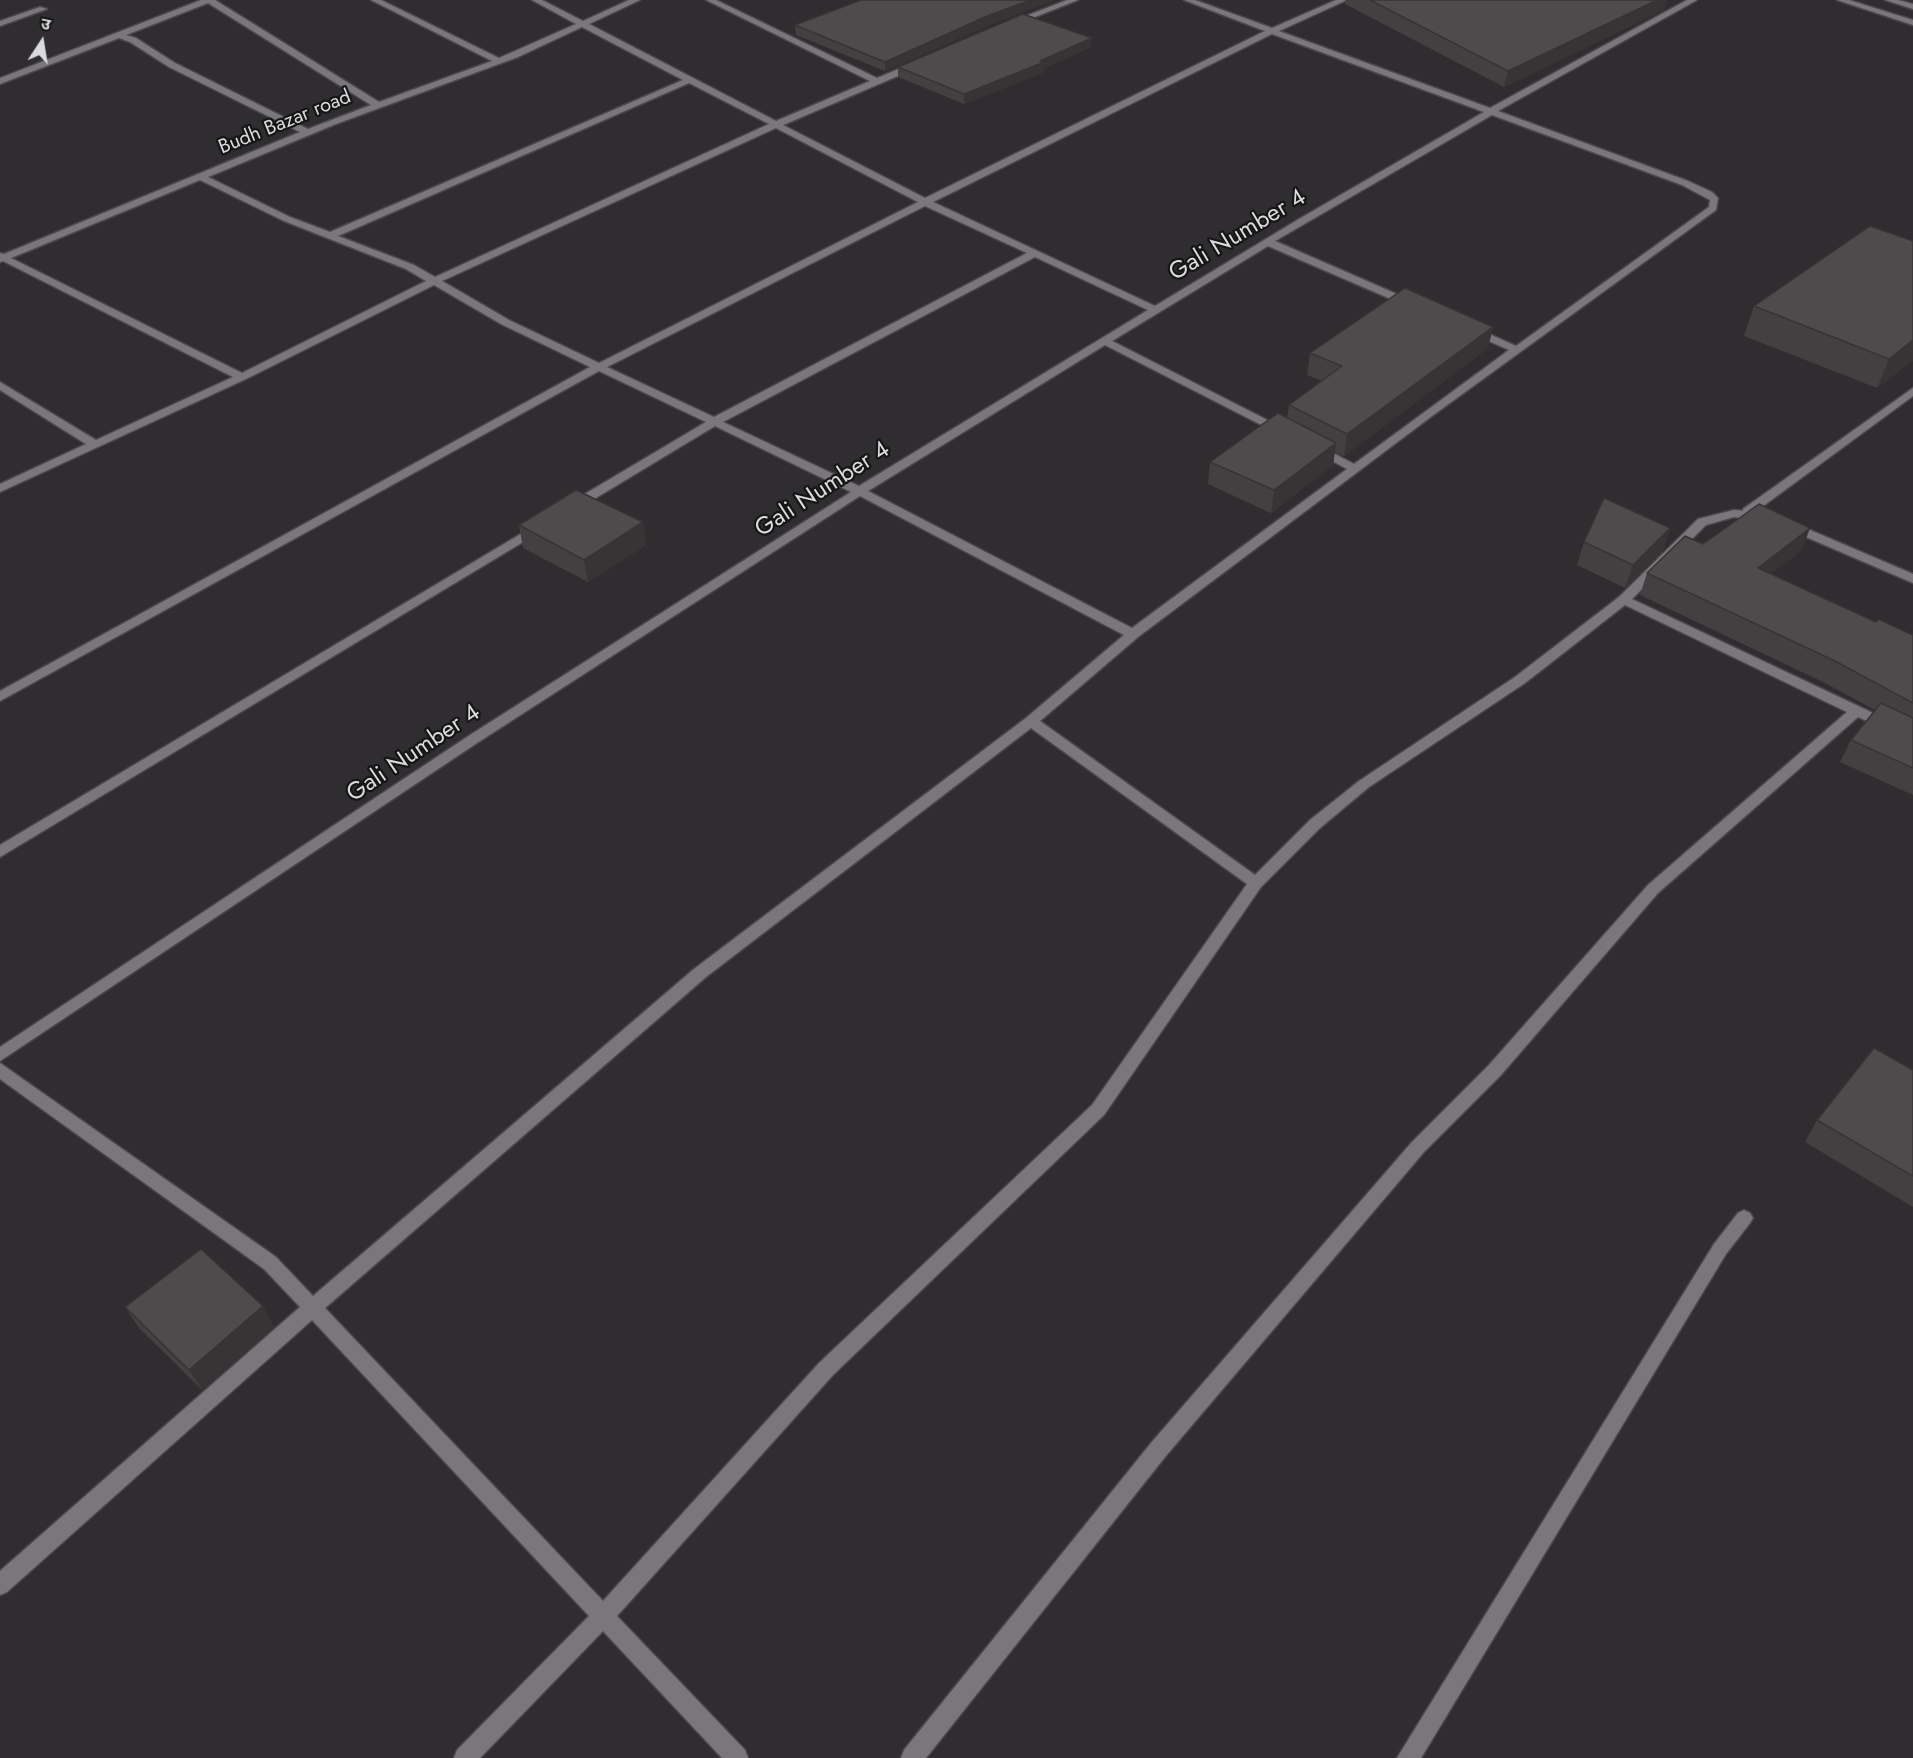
<!DOCTYPE html>
<html>
<head>
<meta charset="utf-8">
<style>
  body { margin:0 }
  #map { position:relative; width:1913px; height:1758px; overflow:hidden; background:#2f2d30; font-family:Jost,"Noto Sans Devanagari",sans-serif }
  canvas { display:block }
  .north { position:absolute; left:12px; top:12px; width:60px; height:60px; -webkit-text-stroke:4px #171617; paint-order:stroke; rotate:12deg; font-size:16px; font-weight:700; line-height:24px; text-align:center; color:#dbdadc }
  .north::after { content:''; display:block; margin:auto; width:21px; height:27px; background:#dbdadc; clip-path:polygon(50% 0,100% 100%,50% 72%,0 100%) }
</style>
</head>
<body>
<div id="map">
<canvas width="1913" height="1758"></canvas>
<div class="north">उ</div>
</div>
<script>
const c = document.querySelector('canvas').getContext('2d');
c.lineJoin = 'round';
function trace(path, color, width, dash) { c.strokeStyle = color; c.lineWidth = width; c.lineCap = dash ? 'butt' : 'round'; c.setLineDash(dash || []); c.stroke(path); }
function paint(path, color) { c.fillStyle = color; c.fill(path, 'evenodd'); }
function write(font, color, halo, rows, align = 'center') {
  c.font = font + ' Jost,sans-serif'; c.lineWidth = 4.5; c.setLineDash([]); c.textBaseline = 'middle'; c.strokeStyle = halo; c.fillStyle = color; for (const [text, x, y, turn = 0] of rows) {
    c.save(); c.translate(x, y); c.rotate((+turn || 0) * Math.PI / 180); c.textAlign = isNaN(turn) ? turn : align; if (halo) c.strokeText(text, 0, 0); c.fillText(text, 0, 0); c.restore();
  }
}
const lane = new Path2D(`
  M1913 388V396L1751 515H1743V509Z`);
const street = new Path2D(`
  M201 0H215L379 102 492 61 371 0H381L499 58 576 24 532 0H542L583 21 629 0H640L589 24 776 121 870 81 706 0H716L877 78 913 63H919V67L783 125 925 198 1265 31 1184 0H1195L1272 28 1336 0H1347L1279 31 1490 108 1687 0H1697L1498 111 1688 181 1712 192 1718 198 1716 210 1432 416 1138 637 1040 721 1255 875 1310 820 1359 781 1515 677 1619 597 1698 519 1734 510 1758 512 1772 518 1766 522 1734 517 1706 525 1632 599 1913 732V743L1858 717 1658 893 1501 1075 1424 1152 1165 1457 926 1758H901L904 1750 1151 1443 1412 1142 1489 1065 1648 885 1847 712 1625 605 1525 683 1369 787 1320 828 1261 887 1104 1115 833 1375 617 1616 745 1750 748 1758H722L603 1631 480 1758H454L457 1750 589 1616 312 1320 7 1592 0 1595V1571L300 1307 264 1269 0 1079V1063L276 1257 313 1296 694 969 1026 718 1124 635 860 496 477 743 0 1061V1047L467 737 851 492 715 426 576 510H568V504L706 422 599 371 0 701V691L590 367 501 324 434 285 246 379 0 492V484L86 444 0 390V382L96 440 233 377 3 261 0 262V253L4 254 300 132 169 67 130 42 119 38 0 84V78ZM208 3 371 105 308 129 175 63 136 38 126 35ZM582 27 683 80 330 232 290 217 208 177 336 124 518 57ZM1272 34 1484 112 1299 219 1155 306 933 202ZM689 83 769 124 435 277 414 265 338 236ZM1492 115 1682 185 1710 200 1709 207 1516 346 1476 328H1468V332L1509 350 1354 464 1320 446H1312V450L1347 469 1132 628 868 491 1105 345 1277 433H1285V429L1112 341 1268 246 1407 306H1415V302L1275 241ZM776 128 918 202 599 363 509 320 442 281ZM200 180 284 221 406 269 426 281 242 373 11 258ZM925 206 1027 253 714 417 607 367ZM1035 257 1148 310 859 486 723 422ZM1031 728 1247 884 1092 1105 819 1363 603 1601 325 1308 706 977Z
  M1067 0H1078L1015 25 1008 23Z
  M40 7 47 9 0 26V21Z
  M1789 521 1913 574V583L1785 528V522Z
  M539 523 543 524V530L0 857V845Z
  M1744 1210 1750 1213 1753 1218 1750 1223 1726 1254 1421 1758H1397L1714 1244 1738 1213Z`);
const secondary = new Path2D(`
  M1837 0H1849L1913 20V25Z
  M1885 0H1898L1913 4V9Z`);
trace(lane, '#4a484b', 3);
trace(street, '#4a484b', 3);
trace(secondary, '#4a484b', 3);
paint(lane, '#79777b');
paint(street, '#79777b');
paint(secondary, '#79777b');
paint(new Path2D(`
  M1345 0H1666L1664 10 1504 87 1345 4Z
  M795 25 987 26 885 71 796 35Z
  M1091 47 1044 68V72L964 104 898 77V67Z
  M1913 241V360L1877 388 1744 336 1754 306Z
  M1493 327 1488 348 1344 456 1335 452 1333 465 1271 513 1208 484 1210 462 1287 418 1289 405 1322 381 1307 375 1310 353Z
  M643 522 646 545 588 582 523 548 519 525Z
  M1670 528 1663 551 1625 588 1577 565 1584 542Z
  M1703 544 1802 550 1770 574 1876 622 1913 635V795L1840 762 1851 740 1875 710 1825 683 1640 595 1647 573Z
  M1913 1070V1207L1805 1142 1817 1120Z
  M125 1307 274 1327 202 1390 139 1328Z`), '#444042');
paint(new Path2D(`
  M1031 0H1056L987 26 885 71V62L987 16Z
  M1657 0H1666L1664 10 1504 87 1508 71Z
  M1092 38 1091 47 1044 68V72L964 104V94Z
  M1493 327 1488 348 1344 456 1347 434Z
  M1913 340V360L1877 388 1889 359Z
  M1336 443 1333 465 1271 513 1274 490Z
  M643 522 646 545 588 582 584 560Z
  M1670 528 1663 551 1625 588 1633 565Z
  M1810 528 1802 550 1749 590 1758 568Z
  M263 1306 274 1327 202 1390 189 1370Z`), '#373436');
const building = new Path2D(`
  M861 0H1031L987 16 885 62 795 25Z
  M1370 0H1657L1508 71Z
  M1023 14 1092 38 1040 61 1044 62 964 94 898 67Z
  M1870 226 1913 241V340L1889 359 1754 306Z
  M1405 288 1493 327 1347 434 1289 405 1342 366 1310 353Z
  M1278 413 1336 443 1274 490 1210 462Z
  M576 490 643 522 584 560 519 525Z
  M1604 498 1670 528 1633 565 1584 542Z
  M1759 504 1810 528 1758 568 1876 622 1878 619 1913 635V703L1835 661 1647 573 1685 536 1703 544Z
  M1881 703 1913 718V768L1851 740Z
  M1874 1048 1913 1070V1176L1817 1120Z
  M201 1249 263 1306 189 1370 125 1307Z`);
paint(building, '#4f4b4d');
trace(building, '#373436', 1.5);
write('20px', '#dbdadc', '#171617', [
  ["Budh Bazar road",285,123,-22]
]);
write('24px', '#dbdadc', '#171617', [
  ["Gali Number 4",1238,236,-31],
  ["Gali Number 4",823,490,-33],
  ["Gali Number 4",414,754,-34]
]);
</script>
</body>
</html>
